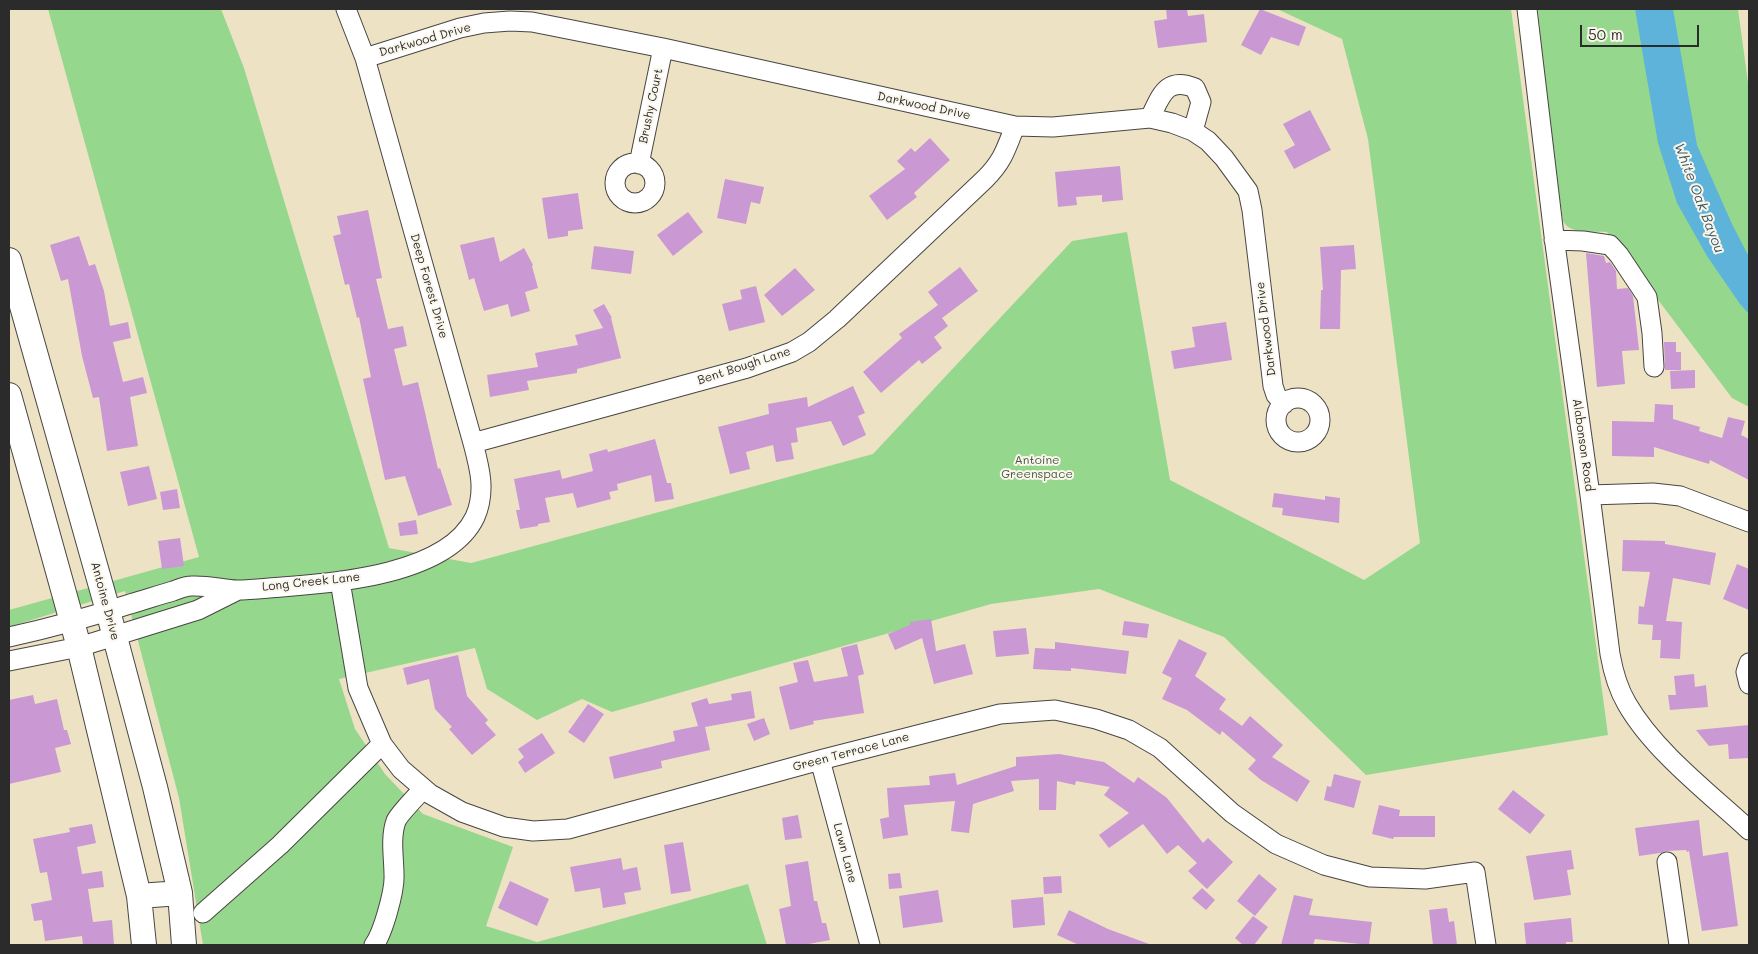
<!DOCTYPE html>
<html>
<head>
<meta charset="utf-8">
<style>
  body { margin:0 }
  #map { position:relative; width:1758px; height:954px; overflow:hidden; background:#eee2c4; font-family:Mali,sans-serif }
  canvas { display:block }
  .frame { position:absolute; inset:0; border:10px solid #2b2b2b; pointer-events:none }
  .scale { position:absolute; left:1580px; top:25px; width:119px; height:22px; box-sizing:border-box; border:2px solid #2b2b2b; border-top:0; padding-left:6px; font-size:15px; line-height:18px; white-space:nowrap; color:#2b2b2b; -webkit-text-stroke:4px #fbf7ec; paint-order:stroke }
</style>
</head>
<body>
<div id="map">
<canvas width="1758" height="954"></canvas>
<div class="frame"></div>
<div class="scale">50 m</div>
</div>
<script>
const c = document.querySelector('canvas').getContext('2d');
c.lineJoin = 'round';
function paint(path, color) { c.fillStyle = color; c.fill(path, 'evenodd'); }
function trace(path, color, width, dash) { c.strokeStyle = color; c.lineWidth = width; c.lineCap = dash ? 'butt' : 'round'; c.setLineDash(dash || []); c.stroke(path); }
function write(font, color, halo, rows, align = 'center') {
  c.font = font + ' Mali,sans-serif'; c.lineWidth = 4; c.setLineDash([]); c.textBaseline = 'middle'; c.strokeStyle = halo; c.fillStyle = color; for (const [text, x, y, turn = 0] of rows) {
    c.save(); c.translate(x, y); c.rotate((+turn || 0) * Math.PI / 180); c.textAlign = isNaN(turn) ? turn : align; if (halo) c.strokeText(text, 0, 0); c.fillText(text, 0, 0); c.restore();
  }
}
paint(new Path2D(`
  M48 9H221L244 68 389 548 471 563 873 454 1072 241 1127 232 1170 480 1364 580 1420 543 1368 139 1342 39 1277 9H1511L1608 735 1366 775 1224 637 1099 589 991 604 612 712 582 699 537 720 487 689 475 648 339 679 355 729 385 774 423 814 513 847 486 926 537 942 748 884 767 945H203L179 798 125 591 9 627V610L199 557Z
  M1538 9H1738L1749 90V407L1732 398 1607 232C1593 231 1570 235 1563 221L1547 107Z`), '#96d78e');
paint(new Path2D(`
  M1635 9H1673L1697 145 1732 224 1749 257V314L1740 304 1707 256 1677 203 1658 143Z`), '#5eb3da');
paint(new Path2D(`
  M1166 9H1187L1188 16 1204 14 1207 42 1158 48 1154 21 1167 19Z
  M1260 9 1306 27 1299 46 1271 37 1261 55 1241 45Z
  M1310 110 1331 150 1294 169 1284 151 1295 145 1283 124Z
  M930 138 950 160 914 193 917 197 887 220 869 196 905 169 897 161 911 148 915 152Z
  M1120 166 1123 200 1102 202V195L1076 197 1077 205 1058 207 1055 172Z
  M725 179 764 187 760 204 751 202 746 224 717 218Z
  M578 193 583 229 568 231V236L548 239 542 198Z
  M368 210 382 278 376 279 388 329 403 326 407 346 394 349 403 386 418 382 438 469 440 468 452 505 418 516 405 476 385 480 363 379 371 377 359 317 357 318 349 284 345 285 333 236 341 234 337 216Z
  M688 212 703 232 673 256 657 235Z
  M79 236 89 266 95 264 104 291 110 326 128 322 131 338 113 342 123 382 143 377 147 393 130 397 138 446 107 451 99 397 93 398 82 356 68 279 61 281 50 245Z
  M494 237 500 262 524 248 533 265 532 266 538 288 525 292 530 311 511 317 508 304 484 311 474 278 469 280 460 245Z
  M1354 245 1356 269 1341 270 1340 329H1320L1321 290H1323L1320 247Z
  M594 246 634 251 631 274 591 269Z
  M1586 253 1604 256 1606 263 1610 262 1616 271 1617 289 1628 288 1633 296 1639 350 1622 351 1625 384 1597 387Z
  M960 267 978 291 942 318 948 326 934 337 942 348 922 364 919 360 881 393 863 372 902 338 899 334 938 305 928 292Z
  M795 268 815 290 782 316 764 295Z
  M756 286 765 322 729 331 722 304 742 299 740 290Z
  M604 304 612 318H611L621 358 577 369V373L527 381 529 390 490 397 487 375 538 367 535 353 578 345 575 335 603 328 593 310Z
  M1226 322 1232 360 1174 369 1171 351 1195 347 1192 327Z
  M1664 342H1676V352H1681V370H1665Z
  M1695 370V388L1671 389 1670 371Z
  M853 386 865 413 858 416 866 435 843 446 831 421 796 428 798 442 791 443 794 459 776 462 773 445 746 452 750 469 730 474 718 427 769 414 768 404 807 397 808 407Z
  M1655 404 1673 405V419L1700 427 1699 431 1722 438 1728 417 1745 421 1741 435 1749 439V480L1710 460 1709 464 1654 447V457L1612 456V421L1654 422Z
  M655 439 667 483H671L674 499 655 502 651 475 617 484 618 490 609 492 611 499 577 508 573 493 545 498 550 522 538 524V526L520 529 516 510H520L514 479 560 470 562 479 593 471 589 454 607 449 608 452Z
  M149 466 157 499 128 506 120 472Z
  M177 489 180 508 163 510 160 492Z
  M1274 493 1325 500V496L1340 498 1339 523 1282 515 1283 508 1272 507Z
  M416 520 418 534 400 536 398 523Z
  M180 538 184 566 162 569 158 541Z
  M1623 540 1665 541V544L1716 553 1710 585 1673 578 1666 621 1682 622 1680 659 1660 658 1661 640H1652L1653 625 1638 624 1639 606 1644 607 1650 572 1622 571Z
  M1737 564 1749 569V610L1723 599Z
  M931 619 936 651 965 644 973 674 934 684 922 638 895 650 888 634 910 625V622Z
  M1124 621 1149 624 1147 638 1122 635Z
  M1026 628 1029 654 996 657 993 631Z
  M1179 639 1207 653 1195 676 1226 699 1219 709 1242 726 1250 716 1283 745 1272 757 1310 781 1297 802 1261 780 1248 769 1256 760 1222 731 1220 735 1187 710 1162 699 1172 678 1162 673Z
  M1055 642 1129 651 1126 674 1071 668V671L1033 669 1035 648 1055 649Z
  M857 644 864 674 858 676 864 713 813 721 814 724 790 730 779 687 798 682 793 663 808 660 814 682 848 676 841 648Z
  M458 655 467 696 488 720 485 723 496 735 472 755 449 729 452 727 435 709 429 679 407 685 403 668Z
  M1694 674 1695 687 1706 685 1708 707 1670 710 1668 695H1676L1674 676Z
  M751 691 755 718 705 727 710 750 661 761 662 768 614 779 609 757 675 741 673 731 698 726 691 703 707 698 709 704 732 700 731 694Z
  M33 695 35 704 57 699 64 730H67L71 744 55 748 61 772 9 784V700Z
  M588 704 604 714 584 743 568 732Z
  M764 718 770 734 754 741 747 724Z
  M1749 725V758L1729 759 1728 744 1709 746 1696 730Z
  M542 733 555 753 525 773 518 762 524 757 518 749Z
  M1059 754 1104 762 1134 783 1138 777 1167 798 1203 843 1208 838 1233 862 1207 889 1188 871 1197 863 1178 845 1167 854 1143 824 1109 848 1099 835 1129 813 1104 795 1110 787 1076 781 1075 785 1057 781 1056 810H1039V779L1011 781 1014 791 973 804 969 833 951 831 955 801 904 805 908 835 883 839 880 819 889 817 887 788 930 785 929 776 955 773 957 785 1016 766V757Z
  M1334 774 1361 781 1354 808 1324 800 1327 786 1331 787Z
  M1513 790 1545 815 1530 834 1498 809Z
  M1379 805 1400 810 1399 816H1435V837H1394L1393 839 1372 834Z
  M798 815 802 838 785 840 782 818Z
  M1699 820 1703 856 1728 852 1738 926 1702 931 1689 851 1687 852 1686 850 1666 851 1660 853 1639 856 1635 828Z
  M92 824 96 843 77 847 82 874 102 871 104 887 88 889 93 922 112 920 114 945H83L82 936 45 941 42 920 34 921 31 904 52 900 47 872 40 873 33 839 70 832 69 828Z
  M683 842 691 891 671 894 664 845Z
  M1571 850 1574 869 1567 870 1571 895 1534 900 1526 856Z
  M621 858 623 870 637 867 641 890 624 893 626 904 603 908 600 888 575 892 570 867Z
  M808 861 814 901H817L822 923H826L830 940 803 945H786L779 909 791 906 785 865Z
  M900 873 902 888 889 889 888 874Z
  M1259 874 1277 889 1255 916 1237 901Z
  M1061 876 1062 893 1044 894 1043 877Z
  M510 881 549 899 537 926 498 908Z
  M1202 888 1215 900 1206 910 1192 898Z
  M938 890 943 922 903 928 899 896Z
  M1294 895 1313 899 1309 915 1372 922 1369 945 1315 939 1313 945H1281Z
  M1043 897 1045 925 1013 928 1011 900Z
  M1447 908 1449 922 1454 921 1457 945H1433L1429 910Z
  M1069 910 1108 929 1149 944 1148 945H1079L1057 935Z
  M1253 916 1268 927 1254 945H1243L1235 938Z
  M1571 918 1573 942H1566V945H1526L1524 923Z`), '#ca98d3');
const minor = new Path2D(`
  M1527 9 1555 244 1590 495 1610 654C1613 671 1618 689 1627 704 1654 751 1709 793 1749 830
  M365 58 460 28 484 23 510 21 532 22 663 48 1015 126 1053 127 1150 118 1172 123 1193 131 1208 141 1224 158 1248 191 1252 210 1273 386 1276 395 1284 404
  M1150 118C1161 96 1166 76 1195 88L1201 102 1193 131
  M615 183a20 20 0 1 1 40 0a20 20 0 1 1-40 0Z
  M639 164 663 48
  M1554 240 1583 241 1610 245 1619 255 1647 297 1652 333 1654 367
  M1276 420a22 22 0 1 1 44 0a22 22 0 1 1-44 0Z
  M473 443 747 368 792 352 809 342 837 319 985 179C1003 161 1006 149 1015 126
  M1590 495 1653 493 1680 496 1749 522
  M340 581 358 688 382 744 401 769 430 794 462 812 504 827 533 831 568 829 820 760 1000 714 1055 710 1096 719 1129 730 1160 748 1232 813 1276 844 1324 865 1370 877 1425 879 1475 872 1486 945
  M9 637C50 628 90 617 130 604 144 600 159 595 173 591 179 589 185 586 191 586 206 585 222 589 237 590 252 590 267 588 282 587 337 583 448 574 475 517 486 492 480 469 473 443L365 58 346 9
  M9 661 79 647 198 610 238 590
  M1749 663 1746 672 1749 684
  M820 760 870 945
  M1667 862 1679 945
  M203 913 280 845 382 744
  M374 945C383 933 395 890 394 875 394 858 390 838 396 821 399 814 417 796 423 789`);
const major = new Path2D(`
  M9 260 108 611 155 787 180 893 184 945
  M9 395 79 647 139 896 144 945
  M139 896 180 893`);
trace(minor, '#484642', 21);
trace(major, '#484642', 26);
trace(minor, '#fff', 19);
trace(major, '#fff', 24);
write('12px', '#2b2b2b', '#fbf7ec', [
  ["Darkwood Drive",425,40,-16],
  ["Brushy Court",651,106,-78],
  ["Darkwood Drive",924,106,12],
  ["Deep Forest Drive",429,286,74],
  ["Darkwood Drive",1266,329,-97],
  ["Bent Bough Lane",744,366,-18],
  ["Alabonson Road",1583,445,82],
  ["Long Creek Lane",311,582,-6],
  ["Antoine Drive",105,601,75],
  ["Green Terrace Lane",851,752,-15],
  ["Lawn Lane",845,853,75]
]);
write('12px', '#465644', '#fbf7ec', [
  ["Antoine",1037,460],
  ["Greenspace",1037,474]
]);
write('italic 14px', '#3d5b68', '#fbf7ec', [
  ["White Oak Bayou",1699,198,69]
]);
</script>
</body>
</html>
